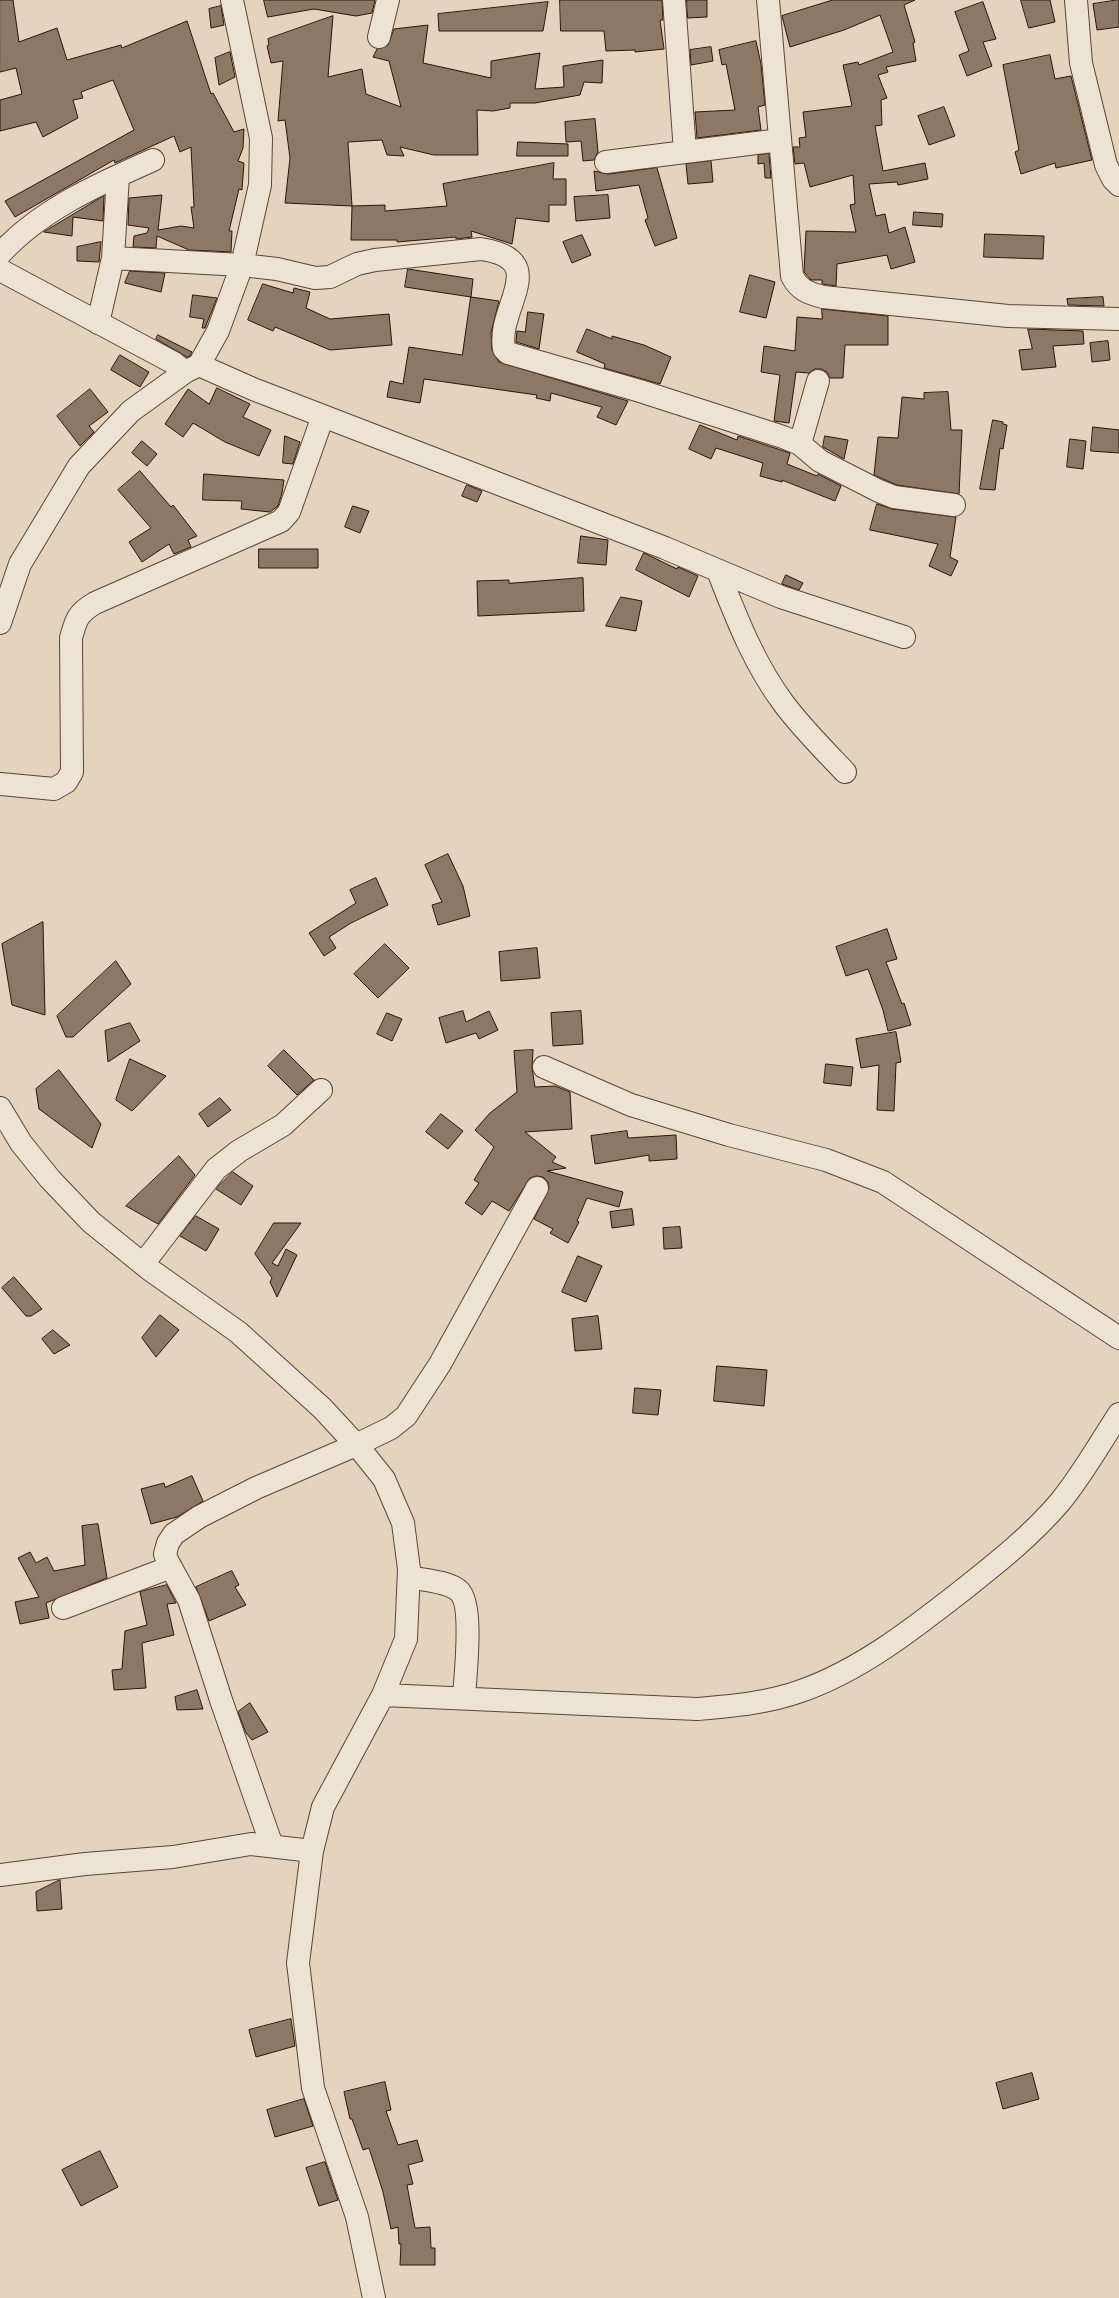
<!DOCTYPE html>
<html>
<head>
<meta charset="utf-8">
<style>
  body { margin:0 }
  canvas { display:block; background:#e4d4bd }
</style>
</head>
<body>
<canvas width="1119" height="2298"></canvas>
<script>
const c = document.querySelector('canvas').getContext('2d');
c.lineJoin = 'round';
function paint(path, color) { c.fillStyle = color; c.fill(path, 'evenodd'); }
function trace(path, color, width, dash) { c.strokeStyle = color; c.lineWidth = width; c.lineCap = dash ? 'butt' : 'round'; c.setLineDash(dash || []); c.stroke(path); }
const building = new Path2D(`
  M0 0H13L19 42 57 28 67 60 121 45 122 48 187 21 211 94 213 93 234 132 244 129 243 148 238 161 244 163 242 190 239 189 229 231H232L231 252 189 250 157 236 156 248 133 247 134 236 147 233 149 228 128 225 129 198 162 195 158 230 181 226 194 228 191 207H194L191 147 180 152 174 136 115 163 114 160 15 217 5 201 134 130 113 80 81 92 83 98 73 100 78 118 43 137 36 122 0 131V100L22 94 16 68 0 72Z
  M264 0H375L372 13 356 16 314 9 268 17Z
  M560 0H662L663 20H660L664 49 635 52V50L606 51 604 31H561Z
  M687 0H707V17L688 18Z
  M833 0H915L904 5 915 42 913 43 916 61 886 67 888 72 878 75 887 98 881 100 882 125 875 126 883 171 925 163 928 179 898 185 897 182 869 184 876 216 885 214 889 233 905 227 915 262 891 269 887 255 837 264 836 286 822 284V280H811L804 272 806 231 856 232 850 205 855 204 853 175 810 187 804 163 795 164 793 147H800L799 138 806 137 803 112 852 106 843 65 858 62 859 65 893 52 880 15 844 30 790 47 782 16Z
  M1021 0H1050L1055 22 1029 28Z
  M1119 0V27L1097 30 1093 4Z
  M548 2 543 31H439L438 14Z
  M983 2 996 39 983 42 992 66 967 76 959 55 969 51 955 12Z
  M221 6 224 25 211 28 209 9Z
  M333 16 328 77 362 69 366 94 401 107 389 61 373 57 377 49 388 45 394 29 428 25 423 63 491 78V61L540 53 535 89 564 87 563 66 603 60 602 83 584 82 580 95 535 103H510V108L493 111 477 110 478 155H434L400 147 404 156 387 155 382 140 348 142 352 206 285 203 290 158 285 120 278 121 283 61 271 63 267 46 269 45 268 39Z
  M756 41 761 64 765 105 758 107 761 130 697 138 695 112 735 110 726 64 722 65 719 50Z
  M711 47 713 61 691 65 690 50Z
  M230 52 235 77 219 85 215 58Z
  M1050 55 1055 79 1071 76 1092 160 1056 168 1055 163 1021 174 1015 152 1019 150 1003 65Z
  M944 107 955 136 929 145 918 116Z
  M595 119 598 152 594 160 583 161 581 141 566 142 565 122Z
  M518 142 568 144V156H517Z
  M769 154 771 178H765L764 163 758 164V155Z
  M711 161 713 182 688 184 686 164Z
  M554 163 553 179H566V205H549V222L516 218 512 244 471 231 472 237 456 239V237L397 242V240H351L352 206 385 205V211L447 206 443 184Z
  M657 168 677 238 655 246 645 220 648 218 639 185 596 191 594 171 608 174Z
  M608 195 610 218 576 221 574 197Z
  M104 196 103 221 73 217 72 236 44 232Z
  M914 212 943 214 942 227 913 225Z
  M985 234 1044 236 1043 259 984 257Z
  M582 235 591 255 572 263 563 242Z
  M101 242 99 262 77 261V247Z
  M408 269 473 279 471 297 405 287Z
  M130 271 165 273 161 292 125 283Z
  M750 275 775 282 766 318 740 312Z
  M263 284 293 293 294 288 310 292 306 308 330 319 389 314 392 345 330 350 275 327 273 331 248 320Z
  M193 295 217 298 205 328H202L204 319 190 317Z
  M471 297 499 301 491 333 492 350 499 362 628 401 616 425 597 417 602 407 551 393 550 401 536 398 537 395 424 379 420 403 387 397 390 381 403 384 409 347 462 355Z
  M1103 297 1104 306 1068 305 1067 299Z
  M822 309 888 316V345H845L843 378H830L827 372 821 369H815L809 373 796 372 789 423 774 421 780 375 761 372 764 346 795 351 797 317 822 319Z
  M528 312 544 314 539 349 516 342 517 331 525 332Z
  M587 329 612 339V336L644 345 671 357 660 384 604 368 605 364 577 352Z
  M1028 329 1083 331 1084 344 1053 346 1056 367 1022 370 1019 350 1032 349Z
  M158 335 192 352 190 356 187 357 156 339Z
  M1108 341 1110 360 1092 362 1090 343Z
  M120 355 149 372 140 387 111 370Z
  M217 388 250 404 243 417 271 430 259 456 225 442 193 423 183 437 165 424 188 389 209 404Z
  M90 389 108 412 89 426 94 432 80 446 57 416Z
  M948 392 951 430H962L959 494 897 485 874 475 878 437 898 438 902 397 924 399V393Z
  M993 420 1003 422V424L1007 425 1003 449 1000 448 995 490 980 489Z
  M700 425 737 440 738 436 790 453 787 464 817 476 818 474 841 486 835 501 782 480V482L760 476 763 463 716 448 711 459 689 449Z
  M1093 427 1119 430V453L1091 451Z
  M285 436 300 442 293 464 283 463Z
  M825 436 848 440 844 459 823 447Z
  M1070 439 1086 441 1083 469 1067 467Z
  M142 441 157 454 147 466 132 453Z
  M140 471 171 507 173 505 197 536 188 540 191 547 174 554 169 544 142 562 129 542 151 528 118 490Z
  M204 474 284 480 282 493 278 506 270 512 241 509 242 501 203 500Z
  M467 485 482 491 477 502 462 496Z
  M877 504 892 509 956 517 950 557 958 561 951 576 929 566 938 544 870 530Z
  M353 506 369 511 360 533 345 527Z
  M581 536 608 540 606 565 578 563Z
  M259 549H318V568H259Z
  M644 553 677 569 678 567 698 576 689 597 636 570Z
  M786 575 803 583 799 590 782 584Z
  M583 578 584 611 478 616 477 581 509 580V583Z
  M621 597 642 601 636 631 606 626Z
  M448 854 463 886 470 916 438 925 432 905 442 902 425 865Z
  M376 878 388 905 351 923 329 937 336 948 324 956 309 933 356 903 350 890Z
  M43 922 45 1015 12 1005 2 944Z
  M887 929 897 959 886 962 902 1004 904 1003 911 1025 888 1031 883 1010 868 969 846 976 836 947Z
  M385 944 409 968 378 998 354 974Z
  M537 948 540 978 501 981 499 952Z
  M116 961 131 984 73 1037H66L57 1016Z
  M463 1011 466 1022 489 1011 498 1030 479 1039 476 1033 446 1043 439 1018Z
  M581 1011 583 1044 553 1046 551 1013Z
  M387 1013 402 1019 392 1041 377 1034Z
  M130 1023 140 1041 108 1062 105 1031Z
  M896 1032 901 1062 896 1063 894 1111 877 1110 879 1065 861 1068 856 1039Z
  M284 1050 314 1080 297 1095 268 1066Z
  M533 1050 532 1068 535 1087 555 1086 570 1092 572 1129 525 1132 556 1157 552 1162 566 1168 547 1171 623 1192 619 1207 587 1198 577 1221 579 1222 568 1243 550 1233 553 1229 534 1219 549 1188 548 1182 543 1177 536 1176 530 1178 509 1211 492 1201 482 1215 465 1203 479 1183 474 1180 494 1147 475 1130 490 1113 517 1092 514 1051Z
  M130 1059 166 1076 132 1111 116 1100Z
  M826 1064 853 1067 851 1086 824 1083Z
  M59 1070 101 1124 92 1148 39 1109 36 1089Z
  M220 1098 231 1110 208 1127 199 1114Z
  M441 1114 463 1131 448 1149 426 1132Z
  M627 1131 628 1138 676 1135 677 1159 649 1161V1155L595 1164 591 1136Z
  M179 1156 195 1175 158 1224 126 1206Z
  M233 1172 253 1186 241 1205 216 1189Z
  M632 1209 634 1225 612 1228 610 1212Z
  M196 1216 219 1229 206 1251 180 1236Z
  M274 1223H301L272 1263 278 1266 286 1249 297 1255 277 1297 270 1282 272 1278 255 1254Z
  M680 1227 682 1248 664 1249 663 1228Z
  M578 1256 602 1266 586 1302 562 1292Z
  M14 1277 42 1309 31 1316H26L2 1288Z
  M160 1315 179 1330 156 1357 142 1338Z
  M598 1316 602 1349 575 1351 572 1319Z
  M53 1330 70 1345 54 1354 42 1339Z
  M717 1366 767 1370 764 1406 714 1401Z
  M635 1388 661 1390 658 1415 633 1413Z
  M192 1476 203 1501 177 1517 151 1524 141 1489 164 1483 165 1487Z
  M98 1524 107 1578 46 1603 49 1618 20 1624 15 1602 39 1597 18 1558 30 1552 36 1563 47 1557 54 1571 85 1565 82 1526Z
  M232 1571 239 1585 235 1587 246 1605 209 1621 196 1587Z
  M167 1585 176 1603 167 1604 174 1635 142 1643 146 1688 114 1690 112 1670 122 1669 125 1631 147 1625 140 1592Z
  M197 1690 203 1709 177 1710 175 1697Z
  M250 1703 268 1732 252 1740 246 1733 238 1712Z
  M60 1880 62 1909 37 1911 36 1892Z
  M291 2019 295 2046 256 2057 249 2030Z
  M1032 2073 1039 2099 1003 2109 996 2083Z
  M385 2082 391 2110 386 2111 398 2145 417 2140 423 2161 408 2165 413 2184 407 2185 415 2228 430 2227 431 2248H435V2265H400L401 2244H399L398 2227 391 2229 383 2192 369 2148 363 2150 352 2119H350L344 2092Z
  M304 2099 313 2126 275 2137 267 2110Z
  M100 2151 118 2187 81 2206 62 2170Z
  M325 2162 338 2200 319 2206 306 2168Z`);
paint(building, '#8d7866');
trace(building, '#2e1408', 1);
const minor = new Path2D(`
  M674 0 685 152
  M768 0 792 276C799 290 808 293 823 297L1008 316 1119 319
  M1076 0 1081 63 1106 165 1113 179 1119 185
  M379 37 388 0
  M606 162 780 140
  M0 254C41 209 99 184 153 160
  M113 258 242 265 277 269 315 278 330 277 357 264 375 260 481 249C553 260 496 307 504 349L508 353 640 391 783 437 800 444 820 461 879 491 894 497 954 505
  M0 270 174 363 185 372
  M98 323 113 258 118 176
  M199 365 253 389 665 548 781 597 904 637
  M800 444 818 381
  M718 571C736 617 754 664 784 704 802 728 824 750 845 772
  M0 623 20 564 79 466 131 411 185 372 199 365 218 331 242 265 260 185 261 138 232 0
  M0 784 54 789 66 782 72 772 71 638C76 619 78 613 95 603L281 521 289 512 323 416
  M544 1067 631 1105 729 1135 826 1160 883 1182 1119 1338
  M0 1108 21 1143 50 1179 91 1222 149 1269 238 1332 322 1408 360 1449 384 1479 403 1523 409 1569 406 1639 383 1695 323 1807 312 1851 298 1963 313 2088 357 2217 374 2298
  M143 1264 216 1169 239 1151 283 1125 321 1090
  M409 1577C423 1580 448 1581 459 1591 474 1605 465 1677 464 1698
  M63 1608 171 1567
  M383 1695 697 1709C732 1706 768 1703 801 1691 861 1670 914 1628 964 1589 998 1562 1032 1535 1060 1502 1082 1475 1100 1443 1119 1414
  M272 1846 221 1700 189 1600 168 1562 165 1554 168 1543 174 1534 199 1517 256 1488 356 1445 391 1428 406 1416 440 1364 537 1188
  M0 1875 85 1864 173 1857 251 1844 312 1851`);
trace(minor, '#5c4435', 24);
trace(minor, '#ede3d4', 22);
</script>
</body>
</html>
